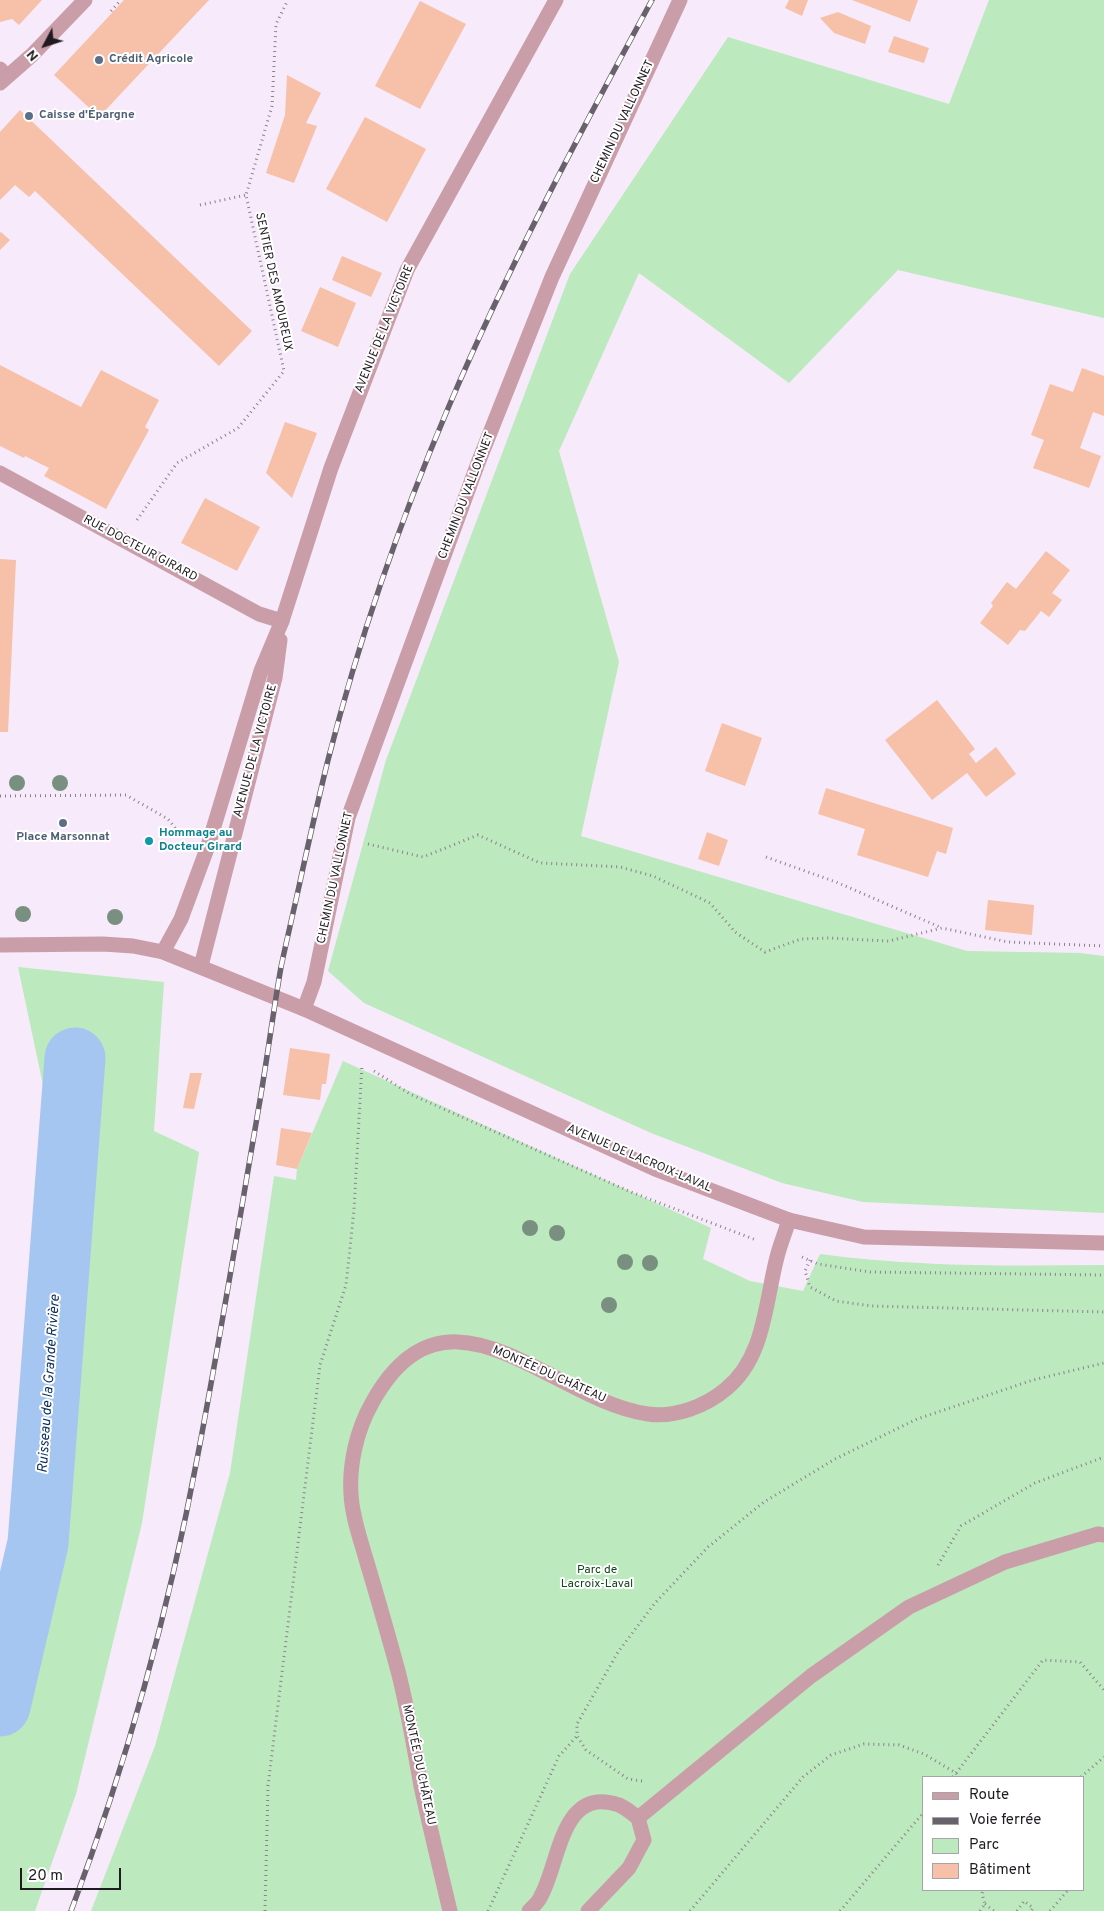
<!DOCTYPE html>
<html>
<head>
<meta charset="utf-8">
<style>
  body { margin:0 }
  #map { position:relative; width:1104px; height:1911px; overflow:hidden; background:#f7eafb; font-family:Overpass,sans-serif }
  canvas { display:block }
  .legend { position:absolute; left:922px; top:1776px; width:162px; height:115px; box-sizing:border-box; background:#fff; border:1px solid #a6a4a6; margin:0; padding:6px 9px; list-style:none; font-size:15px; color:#201b21 }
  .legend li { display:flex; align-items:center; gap:10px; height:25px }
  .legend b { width:25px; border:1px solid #a6a4a6 }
  .north { position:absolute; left:20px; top:20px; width:50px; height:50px; -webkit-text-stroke:4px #fff; paint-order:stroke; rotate:230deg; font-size:14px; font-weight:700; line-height:20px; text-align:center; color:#201b21 }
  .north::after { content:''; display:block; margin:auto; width:18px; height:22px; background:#201b21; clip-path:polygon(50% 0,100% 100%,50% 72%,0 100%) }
  .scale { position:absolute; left:20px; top:1868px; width:101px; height:22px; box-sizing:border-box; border:2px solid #201b21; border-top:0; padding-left:6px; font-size:15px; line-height:18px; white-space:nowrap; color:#201b21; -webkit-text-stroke:4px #fff; paint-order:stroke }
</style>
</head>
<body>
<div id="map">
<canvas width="1104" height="1911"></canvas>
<ul class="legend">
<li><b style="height:6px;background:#ca9ea9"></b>Route</li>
<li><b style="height:6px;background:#69616b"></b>Voie ferrée</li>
<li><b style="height:14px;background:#bce9be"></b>Parc</li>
<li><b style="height:14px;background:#f7c0a8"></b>Bâtiment</li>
</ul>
<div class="north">N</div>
<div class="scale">20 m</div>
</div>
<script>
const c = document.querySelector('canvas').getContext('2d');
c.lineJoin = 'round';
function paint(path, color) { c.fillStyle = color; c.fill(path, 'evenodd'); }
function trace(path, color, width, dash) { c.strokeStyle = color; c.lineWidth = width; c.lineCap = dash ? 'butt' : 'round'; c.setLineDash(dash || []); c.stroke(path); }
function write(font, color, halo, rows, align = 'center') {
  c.font = font + ' Overpass,sans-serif'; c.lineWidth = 4; c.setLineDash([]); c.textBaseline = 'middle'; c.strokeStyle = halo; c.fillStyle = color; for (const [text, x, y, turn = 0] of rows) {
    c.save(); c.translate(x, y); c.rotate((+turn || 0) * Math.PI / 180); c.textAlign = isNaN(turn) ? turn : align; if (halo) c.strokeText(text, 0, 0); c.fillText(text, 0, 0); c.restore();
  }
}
paint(new Path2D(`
  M989 0H1104V318L898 270 789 383 639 273 559 451 619 662 581 836 967 951 1080 953 1104 956V1213L863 1202 782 1183 651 1133 364 1003 328 971 386 760 570 274 728 37 949 104Z
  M18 967 164 982 154 1131 199 1152 142 1523 76 1794 35 1911H0V1597L30 1524 57 1151Z
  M343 1061 711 1228 703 1259 750 1281 803 1291 820 1254C914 1267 1009 1266 1104 1265V1911H91L155 1746 230 1473 274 1176 296 1180 297 1169ZM923 1777H1083V1890H923Z`), '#bce9be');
trace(new Path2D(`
  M0 1706 38 1543 75 1058`), '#a6c6f2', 61);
paint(new Path2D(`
  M0 0H42L19 25 12 19 0 22Z
  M124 0H209L99 117 54 75Z
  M789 0H808L802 16 785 8Z
  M852 0H918L910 22Z
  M420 1 466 24 420 109 375 86Z
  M838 12 871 26 865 44 834 33 820 18Z
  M894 36 929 48 924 63 888 52Z
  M287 75 321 93 306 123 317 126 294 183 266 173 285 115Z
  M20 110 252 331 219 366 35 191 29 197 15 185 0 200V132Z
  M365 117 426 149 387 222 326 189Z
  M1 232 10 240 0 250V233Z
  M342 256 382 273 371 297 332 280Z
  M320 287 356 303 338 347 301 331Z
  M0 365 81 407 101 370 159 400 145 427 149 430 106 509 44 476 49 468 25 456 24 458 0 446Z
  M1082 368 1104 376V416L1093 412 1080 448 1101 456 1089 488 1033 468 1044 440 1031 435 1050 384 1073 392Z
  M285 422 317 433 292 498 266 473Z
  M205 498 260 527 237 571 181 543Z
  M1046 551 1070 570 1052 593 1062 600 1049 617 1041 611 1025 631 1020 630 1008 645 980 623 993 606 991 603 1007 582 1016 589Z
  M0 559 16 560 8 732H0Z
  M937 700 975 749 969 754 976 763 996 747 1016 774 986 797 967 773 932 800 885 740Z
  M722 723 762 738 745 786 705 771Z
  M826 788 953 828 946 854 937 851 928 877 857 855 865 829 818 814Z
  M707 832 728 840 719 866 698 859Z
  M988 900 1034 905 1032 935 985 930Z
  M290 1048 330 1054 326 1084H322L320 1100 283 1095Z
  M190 1073H202L194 1109 183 1108Z
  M281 1128 312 1133 297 1169 276 1165Z`), '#f7c0a8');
trace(new Path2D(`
  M111 11 121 0
  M200 205 246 195
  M137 520 177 463 238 428 284 371 246 195 272 106 276 24 288 0
  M0 796 126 795 168 819 181 835
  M368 844 423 857 478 835 540 863 620 867 653 876 710 903 735 932 765 952 801 939 830 938 889 941 942 928 1008 942 1104 946
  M766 857 836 882 942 928
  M374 1071 410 1094 631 1192 756 1240
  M802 1257 818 1264 870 1272 1104 1275
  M810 1260 805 1271 810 1287 836 1301 872 1306 1104 1312
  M938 1565 961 1526 1035 1483 1104 1457
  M953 1777 1043 1660 1080 1662 1104 1690
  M1081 1777 1104 1757
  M642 1781 628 1779 586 1750 577 1736V1724L618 1652 655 1603 708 1547 764 1502 835 1459 917 1419 1033 1380 1104 1363
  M985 1904 994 1911
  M265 1911 268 1786 320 1365 346 1285 354 1210 362 1064
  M488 1911 559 1756 577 1736
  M690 1911 803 1777 831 1755 864 1744 899 1745 924 1754 956 1773 959 1777
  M840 1911 923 1813
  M980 1911 985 1904 982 1894 983 1890
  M1017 1911 1024 1901 1033 1908 1031 1911
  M1050 1911 1068 1890`), '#8b828d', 3, [1, 4]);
trace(new Path2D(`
  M638 1818 811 1676 909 1607 1005 1562 1098 1534 1104 1535
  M450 1911C440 1869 430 1828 421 1786 414 1748 408 1709 398 1671 388 1634 377 1596 366 1559 360 1538 352 1516 351 1494 349 1464 357 1429 372 1403 447 1266 550 1400 648 1414 675 1418 706 1406 726 1389 765 1357 765 1303 777 1257 780 1245 785 1233 789 1220
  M529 1911C533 1906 539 1902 541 1896 560 1862 561 1785 619 1805 626 1808 633 1814 638 1818L644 1840 629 1868 588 1911`), '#ca9ea9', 15);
trace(new Path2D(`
  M0 69 7 76
  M0 473 259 614 282 621
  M304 1009 314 982 348 818 478 463 552 277 680 0`), '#ca9ea9', 15);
trace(new Path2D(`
  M0 83 32 55 85 0
  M0 945 103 944 133 946 163 952 304 1009 655 1169 789 1220 864 1237 1104 1243
  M163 952 181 919 208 846 261 671 282 621 331 468 407 270 556 0
  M201 966 275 678 280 640`), '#ca9ea9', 15);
const rail = new Path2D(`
  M71 1911C127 1763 169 1610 198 1454 220 1339 239 1222 259 1106 267 1060 273 1013 281 967 288 934 296 901 303 868 311 832 319 796 328 760 359 639 400 521 449 406 508 267 580 133 652 0`);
trace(rail, '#69616b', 5.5);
trace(rail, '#fff', 4, [11]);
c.fillStyle = '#799080';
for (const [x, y] of [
  [17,783],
  [60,783],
  [23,914],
  [115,917],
  [530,1228],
  [557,1233],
  [625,1262],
  [650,1263],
  [609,1305]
]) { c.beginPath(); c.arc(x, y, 8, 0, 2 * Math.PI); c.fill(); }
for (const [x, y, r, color] of [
  [99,60,5,"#5c6f8a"],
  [29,116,5,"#5c6f8a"],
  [63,823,5,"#5c6f8a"],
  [149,841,5,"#0f9aa8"]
]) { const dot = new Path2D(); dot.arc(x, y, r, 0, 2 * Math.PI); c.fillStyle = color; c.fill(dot); trace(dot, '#fff', 2); }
write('bold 12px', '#4e5e75', '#fff', [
  ["Crédit Agricole",109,60],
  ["Caisse d'Épargne",39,116],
  ["Place Marsonnat",63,838,"center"]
], 'left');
write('12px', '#201b21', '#fff', [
  ["CHEMIN DU VALLONNET",623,122,-65],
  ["SENTIER DES AMOUREUX",273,282,78],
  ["AVENUE DE LA VICTOIRE",385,329,-68],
  ["CHEMIN DU VALLONNET",467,496,-69],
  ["RUE DOCTEUR GIRARD",140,549,28],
  ["AVENUE DE LA VICTOIRE",256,751,-75],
  ["CHEMIN DU VALLONNET",336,878,-78],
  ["AVENUE DE LACROIX-LAVAL",639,1159,23],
  ["MONTÉE DU CHÂTEAU",549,1375,24],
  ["MONTÉE DU CHÂTEAU",418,1765,78]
]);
write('bold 12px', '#0d838f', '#fff', [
  ["Hommage au",159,834],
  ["Docteur Girard",159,848]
], 'left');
write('12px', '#12461b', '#fff', [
  ["Parc de",597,1571],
  ["Lacroix-Laval",597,1585]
]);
write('italic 14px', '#0a2d5a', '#fff', [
  ["Ruisseau de la Grande Rivière",50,1384,-86]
]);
</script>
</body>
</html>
